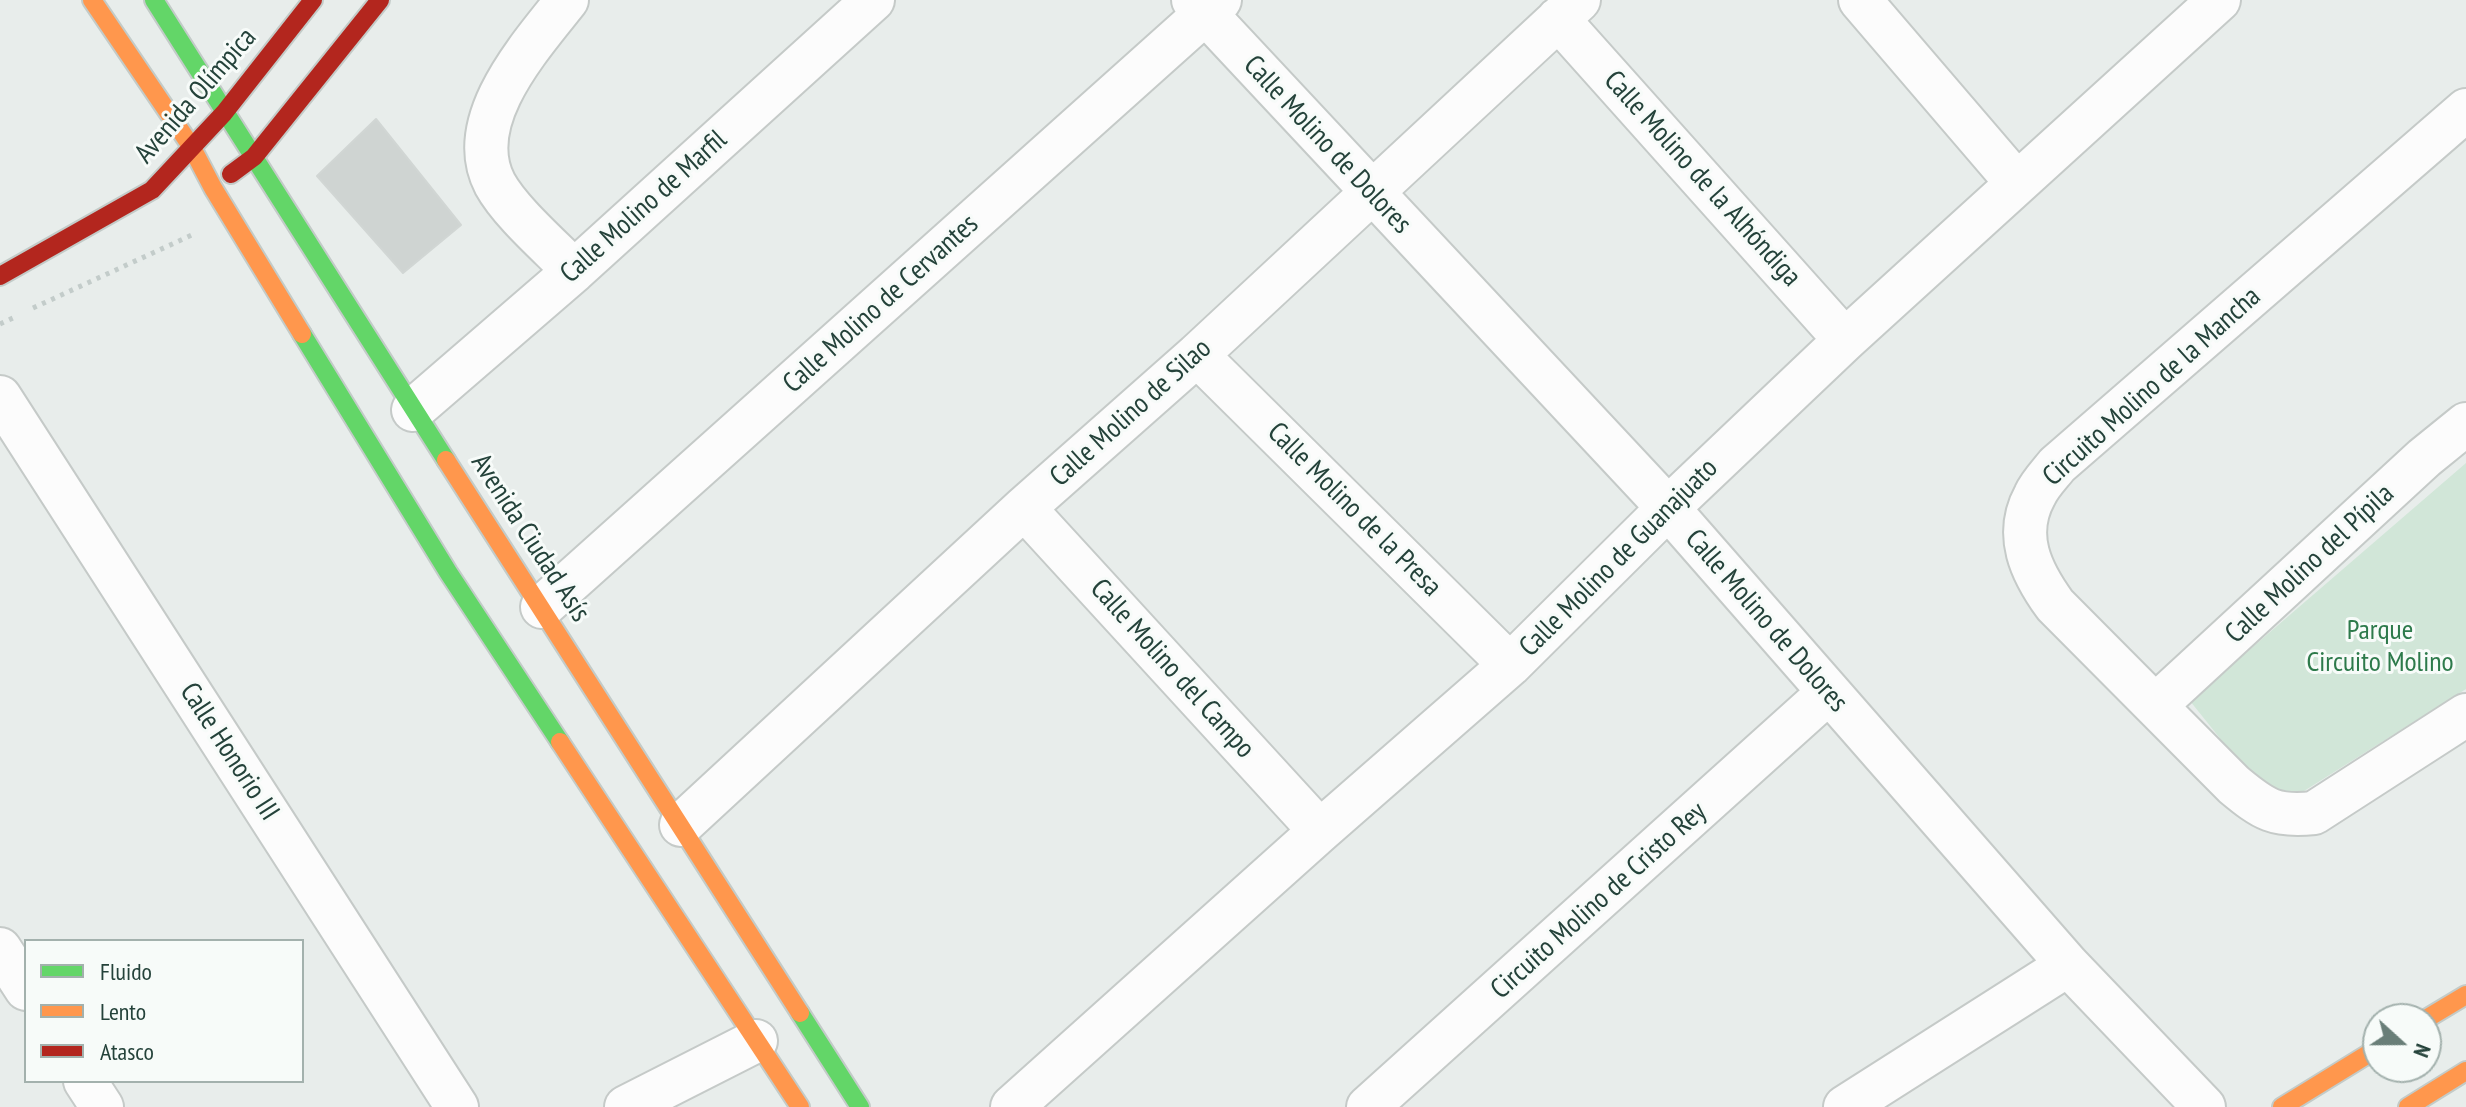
<!DOCTYPE html>
<html>
<head>
<meta charset="utf-8">
<style>
  body { margin:0 }
  #map { position:relative; width:2466px; height:1107px; overflow:hidden; background:#e8edeb; font-family:"PT Sans Narrow",sans-serif }
  canvas { display:block }
  .legend { position:absolute; left:24px; top:939px; width:280px; height:144px; box-sizing:border-box; background:#f7fbf9; border:2px solid #a3b1ad; margin:0; padding:10px 14px; list-style:none; font-size:24px; color:#24423a }
  .legend li { display:flex; align-items:center; gap:16px; height:40px }
  .legend b { width:40px; border:2px solid #a3b1ad }
  .north { position:absolute; left:2362px; top:1003px; width:80px; height:80px; box-sizing:border-box; background:#f7fbf9; border:2px solid #a3b1ad; border-radius:50%; rotate:111deg; font-size:22px; font-weight:700; line-height:32px; text-align:center; color:#24423a }
  .north::after { content:''; display:block; margin:auto; width:28px; height:36px; background:#697e78; clip-path:polygon(50% 0,100% 100%,50% 72%,0 100%) }
</style>
</head>
<body>
<div id="map">
<canvas width="2466" height="1107"></canvas>
<ul class="legend">
<li><b style="height:10px;background:#63d668"></b>Fluido</li>
<li><b style="height:10px;background:#ff974d"></b>Lento</li>
<li><b style="height:10px;background:#b3261e"></b>Atasco</li>
</ul>
<div class="north">N</div>
</div>
<script>
const c = document.querySelector('canvas').getContext('2d');
c.lineJoin = 'round';
function paint(path, color) { c.fillStyle = color; c.fill(path, 'evenodd'); }
function trace(path, color, width, dash) { c.strokeStyle = color; c.lineWidth = width; c.lineCap = dash ? 'butt' : 'round'; c.setLineDash(dash || []); c.stroke(path); }
function write(font, color, halo, rows, align = 'center') {
  c.font = font + ' "PT Sans Narrow",sans-serif'; c.lineWidth = 6; c.setLineDash([]); c.textBaseline = 'middle'; c.strokeStyle = halo; c.fillStyle = color; for (const [text, x, y, turn = 0] of rows) {
    c.save(); c.translate(x, y); c.rotate((+turn || 0) * Math.PI / 180); c.textAlign = isNaN(turn) ? turn : align; if (halo) c.strokeText(text, 0, 0); c.fillText(text, 0, 0); c.restore();
  }
}
paint(new Path2D(`
  M2466 463V689L2277 808 2249 791 2219 737 2190 701Z`), '#d1e6d8');
const building = new Path2D(`
  M376 119 461 225 403 273 317 176Z`);
paint(building, '#cfd4d2');
trace(building, '#d1d6d4', 2);
const street = new Path2D(`
  M567 0C530 47 462 121 495 184 511 213 551 247 574 271
  M1193 0 1668 508 2068 965 2204 1107
  M1860 0 2016 182
  M1558 19 1845 340
  M2466 110 2057 465C2050 474 2040 484 2035 495 2013 535 2031 572 2055 605L2234 785C2264 810 2275 817 2314 813L2466 715
  M1197 355 1510 665
  M0 397 457 1107
  M413 410 574 271 873 0
  M1024 508 1320 831
  M542 607 1220 0
  M2156 705 2424 458 2466 424
  M681 825 1024 508 1197 355 1579 0
  M0 949 26 989
  M85 1081 102 1107
  M626 1107 756 1041
  M1012 1107 1320 831 1510 665 1668 508 1845 340 2219 0
  M1368 1107 1828 693
  M1845 1107 2068 965`);
const fast = new Path2D(`
  M154 0 446 460
  M302 334 448 572 560 742
  M800 1013 860 1107`);
const slow = new Path2D(`
  M92 0 191 146 213 188 302 334
  M446 460 800 1013
  M560 742 800 1107
  M2426 1019 2466 995
  M2282 1107 2378 1048
  M2408 1107 2466 1071`);
const jam = new Path2D(`
  M231 174 254 157 380 0
  M0 276 152 190 224 113 313 0`);
trace(street, '#c5cac8', 46);
trace(fast, '#c3cbc8', 22);
trace(slow, '#c3cbc8', 22);
trace(jam, '#c3cbc8', 22);
trace(new Path2D(`
  M33 308 194 234
  M0 324 13 318`), '#c3ccca', 5, [4, 6]);
trace(street, '#fcfcfc', 42);
trace(fast, '#63d668', 18);
trace(slow, '#ff974d', 18);
trace(jam, '#b3261e', 18);
write('28px', '#24423a', '#f7fbf9', [
  ["Avenida Olímpica",196,96,-49],
  ["Calle Molino de Dolores",1327,145,47],
  ["Calle Molino de la Alhóndiga",1702,179,48],
  ["Calle Molino de Marfil",644,207,-42],
  ["Calle Molino de Cervantes",881,304,-42],
  ["Circuito Molino de la Mancha",2152,387,-42],
  ["Calle Molino de Silao",1131,413,-42],
  ["Calle Molino de la Presa",1354,510,45],
  ["Avenida Ciudad Asís",530,538,57],
  ["Calle Molino de Guanajuato",1619,558,-45],
  ["Calle Molino del Pípila",2310,564,-43],
  ["Calle Molino de Dolores",1766,621,49],
  ["Calle Molino del Campo",1172,669,48],
  ["Calle Honorio III",229,752,57],
  ["Circuito Molino de Cristo Rey",1599,901,-42]
]);
write('28px', '#2d7a4b', '#f7fbf9', [
  ["Parque",2380,631],
  ["Circuito Molino",2380,663]
]);
</script>
</body>
</html>
